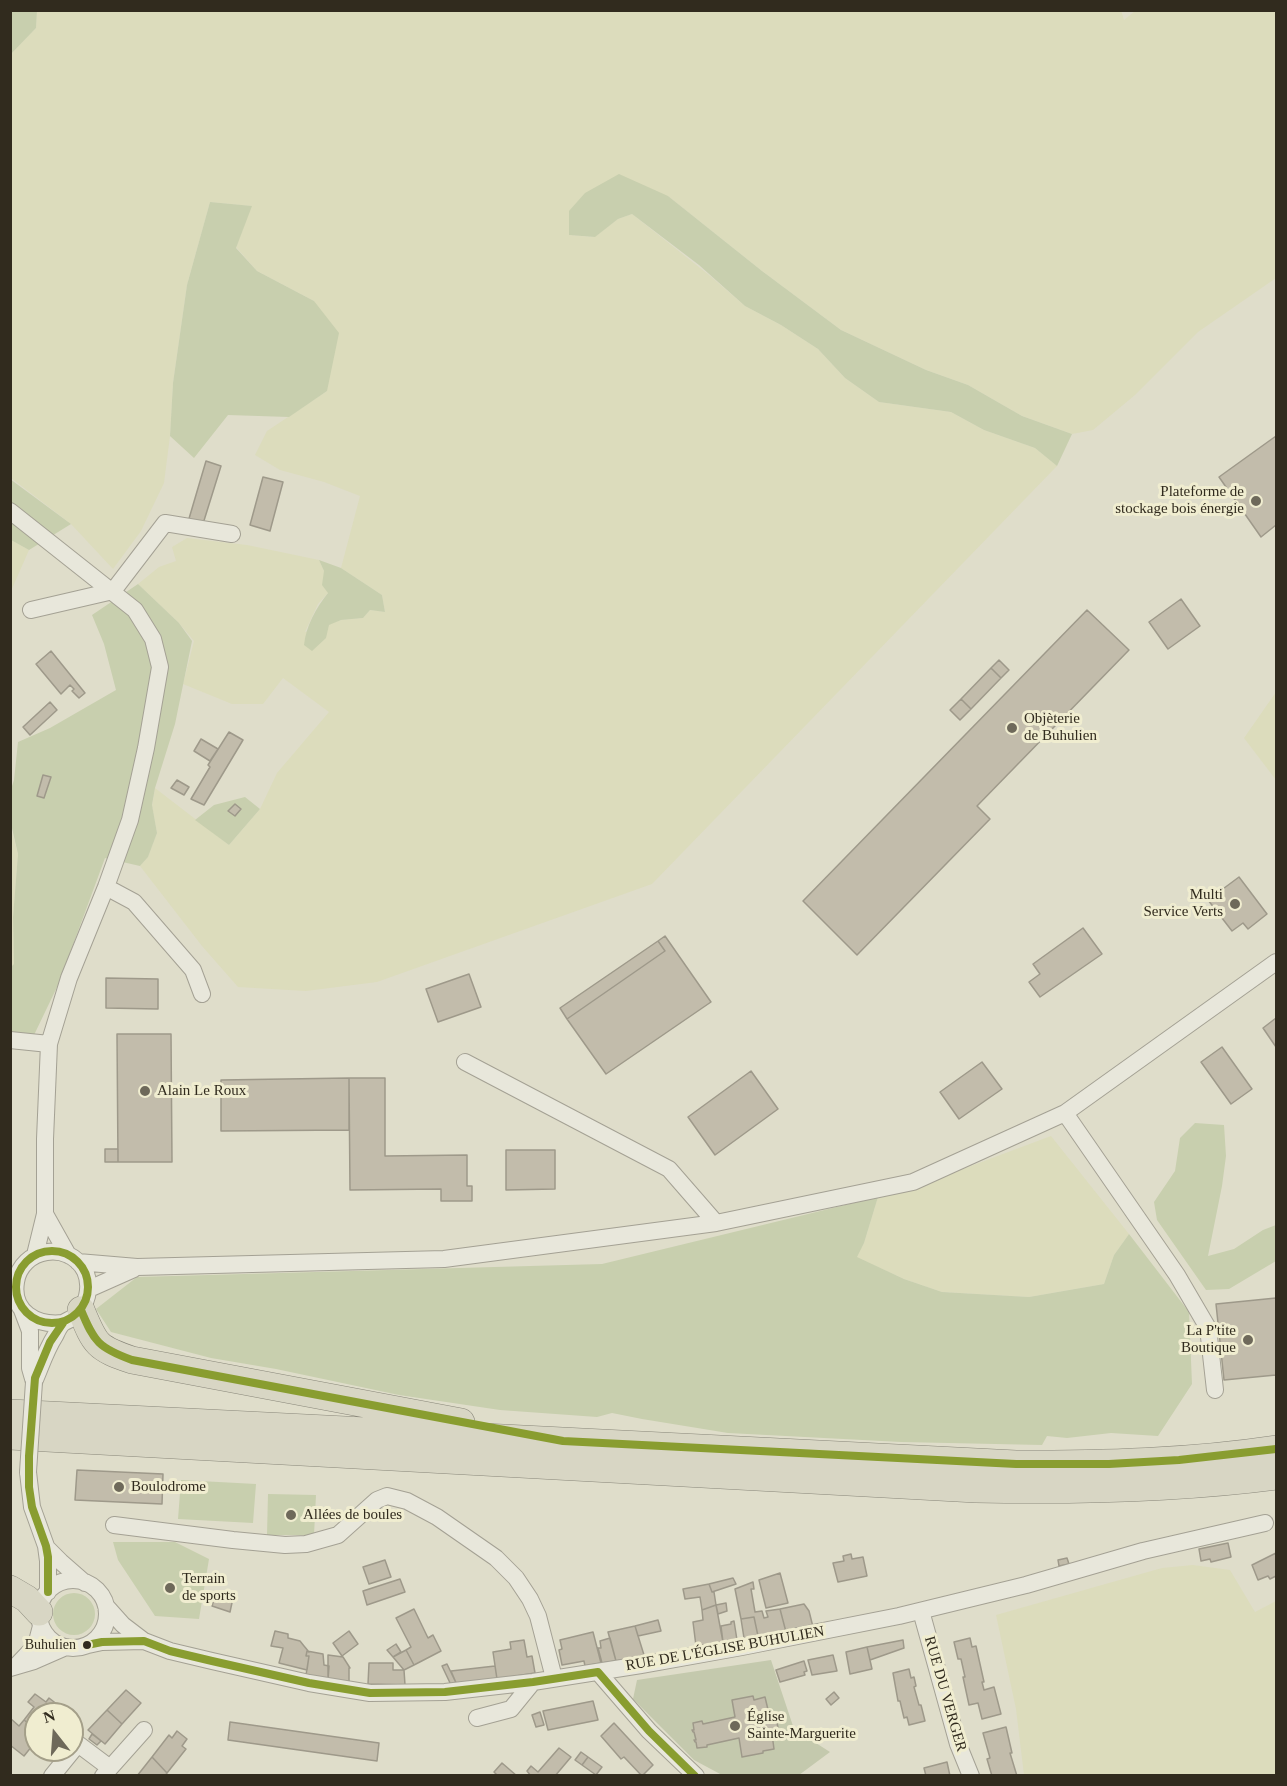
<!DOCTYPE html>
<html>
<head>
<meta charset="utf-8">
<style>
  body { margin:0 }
  #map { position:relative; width:1287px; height:1786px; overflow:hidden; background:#dfddca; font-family:"Times New Roman",serif }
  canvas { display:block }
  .frame { position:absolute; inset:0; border:12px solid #312b1e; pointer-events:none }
  .north { position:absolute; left:24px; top:1702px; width:60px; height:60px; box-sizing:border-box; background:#f0edd0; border:2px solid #a49f89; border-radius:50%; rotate:343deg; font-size:16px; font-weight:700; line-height:24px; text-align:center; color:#312b1e }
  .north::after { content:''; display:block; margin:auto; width:21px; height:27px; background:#6e695a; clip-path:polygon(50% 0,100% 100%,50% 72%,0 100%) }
</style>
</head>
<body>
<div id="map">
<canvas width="1287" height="1786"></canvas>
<div class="frame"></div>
<div class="north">N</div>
</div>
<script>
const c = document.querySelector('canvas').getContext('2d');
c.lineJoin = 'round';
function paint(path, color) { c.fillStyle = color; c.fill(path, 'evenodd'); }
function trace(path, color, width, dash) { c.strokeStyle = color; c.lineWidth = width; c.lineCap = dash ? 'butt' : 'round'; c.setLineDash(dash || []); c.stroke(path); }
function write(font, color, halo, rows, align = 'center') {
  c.font = font + ' "Times New Roman",serif'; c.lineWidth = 6; c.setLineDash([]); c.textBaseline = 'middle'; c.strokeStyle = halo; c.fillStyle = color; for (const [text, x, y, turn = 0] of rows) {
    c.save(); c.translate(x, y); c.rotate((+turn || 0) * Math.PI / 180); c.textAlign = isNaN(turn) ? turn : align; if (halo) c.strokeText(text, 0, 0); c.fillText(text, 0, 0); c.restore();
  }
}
paint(new Path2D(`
  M1121 10 1124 20 1135 11H1276V278L1198 332 1135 395 1093 430 1072 434 1022 416 968 385 926 370 841 330 762 271 668 196 569 235 594 237 618 219 632 214 709 275 745 306 781 325 818 349 845 378 879 402 951 412 984 430 1035 448 1057 466 652 884 377 982 306 991 238 987 202 946 140 866 148 857 157 833 152 806 155 788 229 845 260 809 277 773 329 712 283 678 263 704H232L183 684 194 641 179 623 138 584 159 567 176 561 172 547 187 538 247 545 319 560 324 571 328 593 318 604 305 632 341 620 363 618 370 610 385 612 382 595 341 568 360 496 324 482 280 470 255 455 267 431 327 391 314 301 257 271 236 247 251 206 210 202 187 285 173 383 170 436 164 483 141 531 113 569 71 524 11 478V54L36 28 37 11Z
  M11 540 29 550 11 591Z
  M1276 692V780L1244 738Z
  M10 824 18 854 13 917 14 964 11 968Z
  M1051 1136 1129 1234 1114 1255 1104 1284 1029 1297 942 1292 904 1279 856 1257 864 1243 878 1197 904 1191Z
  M1193 1565 1230 1570 1255 1612 1276 1601V1775H1024L1016 1709 996 1615 1162 1568Z`), '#dcdcbc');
paint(new Path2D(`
  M11 10 37 11 36 28 11 54Z
  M619 174 668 196 762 271 841 330 926 370 968 385 1022 416 1072 434 1057 466 1035 448 984 430 951 412 879 402 845 378 818 349 781 325 745 306 699 265 632 214 618 219 595 237 569 235V211L585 193Z
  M210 202 252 206 236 248 257 271 314 301 339 333 327 391 289 417 228 415 194 458 170 436 173 383 187 285Z
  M10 479 71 524 29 550 11 540Z
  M319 560 341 568 382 595 385 612 370 610 363 618 341 620 329 625 326 638 312 651 304 645C306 626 316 608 328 593L322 585 324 571Z
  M138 584 179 623 192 641 175 724 155 788 152 805 157 833 148 857 140 866 105 858 59 983 34 1035 11 1033 10 968 14 964 13 917 18 854 11 824 10 792 14 780 18 742 50 728 116 690 104 644 92 615Z
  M245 797 260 809 229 845 195 820 214 805Z
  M1195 1123 1224 1125 1226 1156 1222 1186 1208 1256 1234 1249 1263 1230 1276 1225V1261L1229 1289 1206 1290 1157 1220 1154 1202 1175 1171 1180 1138Z
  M878 1197 864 1243 857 1257 904 1279 942 1292 1029 1297 1104 1284 1114 1255 1129 1234 1189 1312 1192 1384 1158 1436 1111 1433 1067 1438 1047 1436 1042 1445 901 1442 728 1433 642 1419 612 1413 597 1417 500 1410 399 1395 276 1369 211 1358 111 1332 96 1309 137 1277 602 1264Z
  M181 1480 256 1484 253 1523 178 1519Z
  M268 1494 316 1495 314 1535H267Z
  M113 1542H175L209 1559 199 1619 155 1616 118 1560Z
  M53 1614a21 21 0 1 1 42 0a21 21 0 1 1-42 0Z`), '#c8cfae');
paint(new Path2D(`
  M771 1660 794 1729 830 1752 799 1775H722L694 1760 633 1699 637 1680Z`), '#c4c9ad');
const building = new Path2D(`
  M1276 436V525L1261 537 1219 477Z
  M206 461 221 466 202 527 188 522Z
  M263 477 283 482 270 531 250 525Z
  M1181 599 1200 626 1168 649 1149 622Z
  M1087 610 1129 650 977 806 990 819 857 955 803 901Z
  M51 651 85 693 79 698 72 691 74 689 70 685 61 694 36 664Z
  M999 660 1009 670 1001 678 991 668Z
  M991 668 1001 678 971 709 961 699Z
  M961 699 971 709 960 720 950 710Z
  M50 702 57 710 30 735 23 727Z
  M229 732 243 740 204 805 191 799 210 767 208 765Z
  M201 739 218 749 210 761 194 751Z
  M43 775 51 777 44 798 37 796Z
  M177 780 189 787 184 795 171 788Z
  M235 804 241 809 235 816 228 811Z
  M1239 877 1267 914 1248 929 1243 923 1232 931 1208 900Z
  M1083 928 1102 954 1040 997 1029 982 1040 974 1033 964Z
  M665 936 711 1002 606 1074 567 1019 665 951 658 941Z
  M658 941 665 951 567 1019 560 1008Z
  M469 974 481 1007 438 1022 426 989Z
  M106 978 158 979V1009L106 1008Z
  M1276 1018V1047L1263 1028Z
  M117 1034H171L172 1162H118Z
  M1222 1047 1252 1089 1231 1104 1201 1062Z
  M982 1062 1002 1089 959 1119 940 1092Z
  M751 1071 778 1109 715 1155 688 1117Z
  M349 1078H385V1156L467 1155V1186H472V1201H441V1189L350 1190Z
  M349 1078V1130L221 1131V1080Z
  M105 1149H118V1162H105Z
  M506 1150H555V1189L506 1190Z
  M1276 1298V1382V1375L1224 1380 1216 1304Z
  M77 1470 163 1474 162 1504 75 1500Z
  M1228 1543 1231 1557 1211 1562 1210 1559 1201 1561 1199 1549Z
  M1276 1553V1576L1270 1579 1268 1576 1258 1580 1252 1565Z
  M851 1554 852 1559 863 1557 867 1576 838 1582 833 1563 844 1561 843 1556Z
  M1067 1558 1069 1564 1059 1566 1058 1560Z
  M385 1560 391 1577 369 1584 363 1567Z
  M780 1573 788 1603 766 1608 759 1580Z
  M733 1578 736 1584 712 1592 709 1584Z
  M400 1579 405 1592 367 1605 363 1591Z
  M753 1582 754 1589H751L755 1612 762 1611 764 1618 768 1617 766 1611 780 1609 786 1632 758 1636 754 1617 741 1619 735 1589Z
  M709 1584 712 1592H714L716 1605 702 1610 700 1597 685 1599 683 1589Z
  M216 1593 233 1598 230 1612 212 1606Z
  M726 1603 727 1611 718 1614 716 1605Z
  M804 1604 809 1611 813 1627 786 1632 780 1609Z
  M716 1605 723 1642 696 1646 693 1622 703 1620 702 1610Z
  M414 1609 428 1638 433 1635 441 1651 414 1665 406 1650 411 1647 396 1618Z
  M754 1617 758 1636 744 1638 741 1619Z
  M658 1620 661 1631 638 1636 635 1626Z
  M734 1621 737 1640 723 1642 721 1626 731 1624V1622Z
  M635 1626 644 1655 616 1661 608 1632Z
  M275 1631 288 1634V1638L300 1641 304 1646 309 1652 307 1651 306 1656H309L307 1670 279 1663 283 1648 271 1646Z
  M349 1631 358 1644 342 1656 333 1643Z
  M593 1632 601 1663 585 1666 584 1661 562 1665 559 1650 562 1649 560 1640Z
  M610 1638 616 1661 602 1663 598 1648H601L600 1641Z
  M970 1638 972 1647 976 1646 984 1682H982L984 1690 994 1687 1001 1714 982 1719 978 1703 969 1705 963 1677H965L961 1659H958L954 1642Z
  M524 1640 527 1657 532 1656 535 1673 497 1679 493 1652 511 1649 510 1642Z
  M903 1640 904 1648 870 1660 867 1647Z
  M396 1644 401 1652 393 1657 387 1650Z
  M867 1647 872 1669 850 1674 846 1652Z
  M406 1650 414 1665 404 1670 393 1657Z
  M307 1651 323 1654 324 1665 329 1666 328 1680 306 1675 309 1656H306Z
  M328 1655 343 1657 350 1668H349V1683L328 1680Z
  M833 1655 837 1671 812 1675 808 1660Z
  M804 1661 807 1671 804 1672 805 1675 780 1682 776 1670Z
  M369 1663H393V1670H404L405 1685 368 1684Z
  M447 1664 457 1685H451L442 1666Z
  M495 1666 497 1679 457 1685 451 1671Z
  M909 1669 911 1678 914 1677 916 1686 914 1687 919 1705H921L925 1721 909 1725 907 1717 904 1718 900 1701H898L893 1673Z
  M126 1690 141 1703 122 1724 107 1710Z
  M834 1692 839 1698 831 1705 826 1699Z
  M35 1694 46 1702 49 1698 58 1705 54 1709 59 1713 58 1714H36V1729L24 1720 34 1707 28 1702Z
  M753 1696 754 1700 765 1697 769 1714 776 1717 778 1728 772 1734 774 1749 763 1751V1753L742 1757 739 1738 707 1745V1747L697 1748 696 1742H695L694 1740H696L694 1732H693L692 1730H694L693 1723 702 1721 703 1724 735 1717 732 1700Z
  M593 1701 598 1720 548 1730 543 1711Z
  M107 1710 122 1724 105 1744 88 1730Z
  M540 1712 544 1725 536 1727 532 1715Z
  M10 1718 19 1726 24 1720 36 1729V1741L24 1756 10 1745Z
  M230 1722 379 1743 377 1761 228 1740Z
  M614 1723 653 1765 642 1776 624 1757 621 1759 601 1736Z
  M1006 1727 1012 1753H1010L1017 1776H992L987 1759 990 1758 983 1733Z
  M177 1731 187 1739 182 1746 186 1749 167 1773 152 1757 169 1735 172 1738Z
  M92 1734 101 1741 97 1745 89 1739Z
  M559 1748 571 1757 555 1776H531L527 1771 531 1766 538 1772Z
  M581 1752 588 1757 582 1765 575 1760Z
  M152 1757 167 1773 165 1776H137Z
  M588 1757 602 1767 596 1775 582 1765Z
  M947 1762 950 1776H926L924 1768Z
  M502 1763 517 1776H498L494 1772Z`);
paint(building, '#c2bcab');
trace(building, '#9e998a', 1.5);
const minor = new Path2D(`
  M10 511 135 610 153 639 160 667 146 748 130 820 106 887 69 978 49 1044 45 1139V1214L35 1255
  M31 610 113 591 165 523 232 534
  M106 887 134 902 193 970 202 994
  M10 1040 49 1044
  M465 1062 669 1169 716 1223
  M1065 1113 1177 1275 1208 1328 1215 1390
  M45 1214 68 1255
  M78 1262 137 1267 444 1259 716 1223 913 1182 1065 1113 1276 962
  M89 1289 134 1269
  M22 1310 30 1331V1368L34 1382
  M34 1382C41 1366 46 1350 55 1336 57 1332 59 1327 62 1324 65 1321 70 1320 74 1317 87 1307 92 1287 85 1271 69 1240 21 1248 16 1282 11 1312 37 1326 63 1323
  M28 1472 32 1507 46 1546 48 1561V1592
  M114 1525 233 1540 285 1545 306 1544 338 1535 377 1500 387 1496 407 1501 437 1517 496 1558 516 1578 530 1599 538 1616 554 1678
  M46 1547 61 1562 85 1583
  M39 1614a34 34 0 1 1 68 0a34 34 0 1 1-68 0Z
  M106 1606 123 1625 144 1641 170 1651 212 1661 309 1683 370 1693 445 1692 533 1682 641 1665 742 1647 899 1616 1026 1585 1143 1551 1265 1523
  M921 1611 958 1744 971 1776
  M88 1645 102 1642 144 1641
  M17 1665 36 1645 41 1626
  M10 1668 34 1661 66 1647
  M598 1672 649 1731 696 1776
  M477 1718 511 1709 533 1682
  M52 1776 78 1744 110 1768
  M103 1776 144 1730`);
const trunk = new Path2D(`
  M81 1310C95 1344 96 1348 132 1360L461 1422
  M10 1413 1016 1464C1103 1464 1190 1462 1276 1449
  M10 1436 976 1489C1078 1491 1176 1489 1276 1476
  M10 1589 27 1599 39 1612`);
trace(minor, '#a4a194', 18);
trace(trunk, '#89877a', 28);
trace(minor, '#e8e7db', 16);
trace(trunk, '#d8d6c4', 27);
const minorBridge = new Path2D(`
  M28 1472 34 1382`);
trace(minorBridge, '#a4a194', 18, []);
trace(minorBridge, '#e8e7db', 16);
trace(new Path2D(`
  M16 1287a36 36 0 1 1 72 0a36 36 0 1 1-72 0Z
  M81 1310C94 1342 99 1348 132 1360L563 1441 1016 1464H1109L1179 1460 1276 1449
  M48 1592V1557L46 1546 32 1507 29 1487V1456L35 1378 50 1342 63 1323
  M87 1645 102 1642 144 1641 170 1651 212 1661 309 1683 370 1693 445 1692 533 1682 598 1672 649 1731 695 1776`), '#899d30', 8);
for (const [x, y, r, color] of [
  [1256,501,6,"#6e695a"],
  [1012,728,6,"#6e695a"],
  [1235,904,6,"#6e695a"],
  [145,1091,6,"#6e695a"],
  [1248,1340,6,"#6e695a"],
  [119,1487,6,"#6e695a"],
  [291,1515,6,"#6e695a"],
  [170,1588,6,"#6e695a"],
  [87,1645,5,"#312b1e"],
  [735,1726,6,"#6e695a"]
]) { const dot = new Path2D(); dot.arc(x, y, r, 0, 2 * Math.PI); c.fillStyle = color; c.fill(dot); trace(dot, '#f0edd0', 2); }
write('14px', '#312b1e', '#f0edd0', [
  ["Buhulien",76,1645]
], 'right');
write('15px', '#312b1e', '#f0edd0', [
  ["Plateforme de",1244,492,"right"],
  ["stockage bois énergie",1244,509,"right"],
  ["Objèterie",1024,719],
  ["de Buhulien",1024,736],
  ["Multi",1223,895,"right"],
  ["Service Verts",1223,912,"right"],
  ["Alain Le Roux",157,1091],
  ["La P'tite",1236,1331,"right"],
  ["Boutique",1236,1348,"right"],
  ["Boulodrome",131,1487],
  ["Allées de boules",303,1515],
  ["Terrain",182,1579],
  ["de sports",182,1596],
  ["Église",747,1717],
  ["Sainte-Marguerite",747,1734]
], 'left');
write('15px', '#312b1e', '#f0edd0', [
  ["RUE DE L'ÉGLISE BUHULIEN",725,1649,-10],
  ["RUE DU VERGER",945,1694,74]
]);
</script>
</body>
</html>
